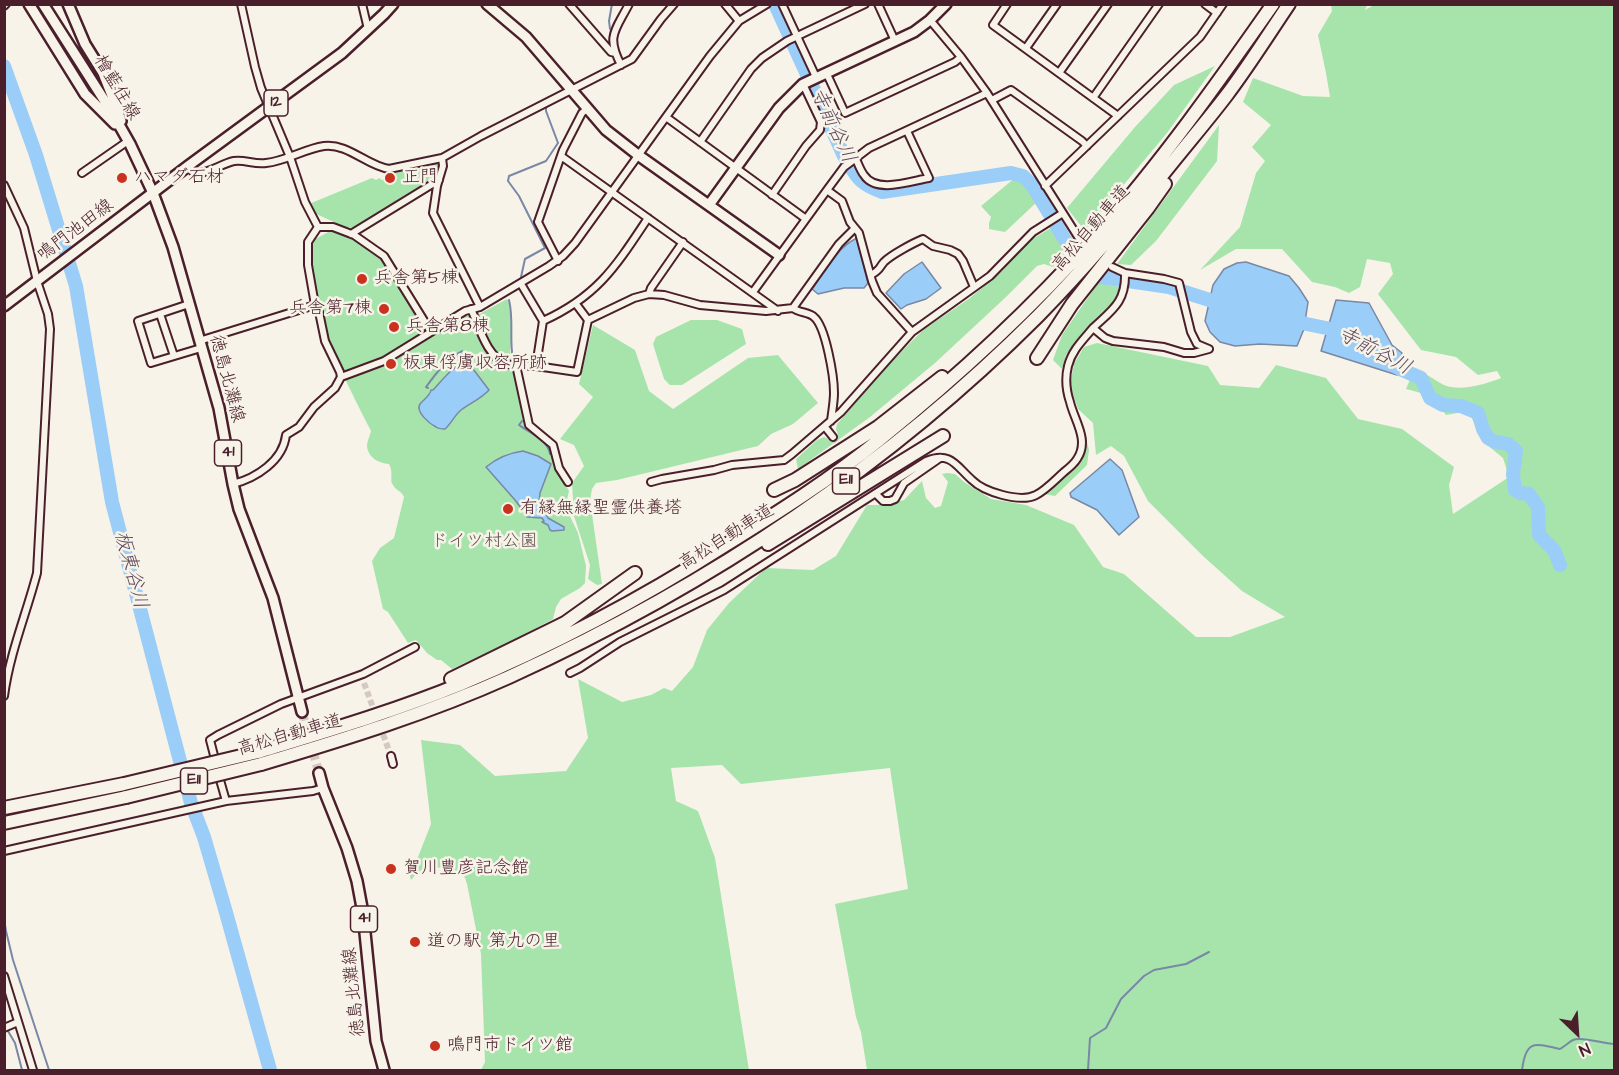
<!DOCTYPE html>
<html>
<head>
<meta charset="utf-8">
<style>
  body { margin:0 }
  #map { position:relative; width:1619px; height:1075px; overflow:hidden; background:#f7f3e8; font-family:"Architects Daughter",sans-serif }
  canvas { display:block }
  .frame { position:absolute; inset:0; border:6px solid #4a1f2b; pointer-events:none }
  .north { position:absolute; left:1547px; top:1003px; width:60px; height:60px; -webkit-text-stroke:4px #f7f3e8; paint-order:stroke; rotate:155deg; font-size:16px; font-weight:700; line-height:24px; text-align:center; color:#4a1f2b }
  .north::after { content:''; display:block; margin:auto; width:21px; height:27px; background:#4a1f2b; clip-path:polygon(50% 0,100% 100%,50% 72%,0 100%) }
</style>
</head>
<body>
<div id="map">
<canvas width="1619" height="1075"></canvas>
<div class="frame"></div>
<div class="north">N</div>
</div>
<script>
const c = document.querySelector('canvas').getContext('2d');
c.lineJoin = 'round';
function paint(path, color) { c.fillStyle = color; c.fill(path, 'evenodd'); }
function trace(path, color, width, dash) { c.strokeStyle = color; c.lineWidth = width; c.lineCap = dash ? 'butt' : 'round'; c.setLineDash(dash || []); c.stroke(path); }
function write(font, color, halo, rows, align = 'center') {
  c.font = font + ' "Architects Daughter","Klee One",sans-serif'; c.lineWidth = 5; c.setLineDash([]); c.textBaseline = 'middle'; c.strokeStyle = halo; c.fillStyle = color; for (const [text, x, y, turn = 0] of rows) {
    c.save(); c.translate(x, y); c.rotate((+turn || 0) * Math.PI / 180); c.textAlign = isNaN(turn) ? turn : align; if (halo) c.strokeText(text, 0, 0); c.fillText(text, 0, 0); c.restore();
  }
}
paint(new Path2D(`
  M1376 4 1614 5V1070H867L861 1032 856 1017 835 904 908 889 890 768 741 784 722 765 671 768 676 801 698 811 715 858 749 1070H481L485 1062 481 954 467 884C466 880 464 874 460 872 455 869 431 866 426 868 420 870 415 875 411 880L409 872 418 857 431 824 421 740 460 745 495 776 566 771 588 738 578 679 622 702 651 695 664 688 672 691 693 667 707 630 729 603 766 568 813 570 836 556 867 505H886L904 500 922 481 926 498 935 508 941 506 948 482 942 474 947 473 955 474 964 482 991 499 1026 505 1074 525 1103 567 1124 574 1196 637H1230L1285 617 1242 591 1203 556 1148 501 1124 456 1111 446 1096 455 1093 423 1078 409 1070 385 1074 364 1084 347 1097 343 1208 366 1220 385 1259 388 1276 365 1326 378 1358 419 1402 429 1454 467 1449 485 1453 514 1509 477 1503 458 1486 444 1468 411 1446 415C1433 395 1429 395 1406 389L1413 372C1427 372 1432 379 1444 385 1460 392 1486 384 1501 378L1497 371 1478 375 1456 357 1421 350 1378 294 1393 274 1390 263 1367 259 1360 287 1349 293 1335 287 1312 282 1282 249H1236L1200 270 1240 227 1256 173 1265 161 1252 147 1271 125 1243 102 1253 78 1303 96 1330 97 1326 73 1318 35 1332 11 1331 5H1367L1365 10Z
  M1215 66 1167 133 1085 231 1067 208 1135 127 1174 85Z
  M1219 125 1217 161 1156 241 1131 265 1117 264Z
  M436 161 441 167 438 178 355 228 345 227 314 213 309 204 372 178 376 180 379 178 382 180 387 178 386 176Z
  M1016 177 1024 180 1038 201 1005 232 989 229V223L991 217 981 206Z
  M1051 228 1069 250 1053 267 1044 264 1037 266 1006 297 935 363 870 417 798 469 796 459 817 440 824 437 830 440 838 435 836 429 837 424 897 356 923 330 970 298 1002 271 1029 241Z
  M332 230 355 240 380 258 429 338 462 316H468L472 318 507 299 509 303 512 334 510 351 525 424 526 427 550 446 553 452 557 471 569 491 567 500V510L578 533 586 566 585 583 580 588 561 599 556 607 553 619 508 643 452 669 441 660H437L427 653 416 640 408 643 388 612 383 609 372 561 380 548 394 538 404 497C401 490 396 491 393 485 389 480 394 473 389 464 379 463 368 458 367 446 367 442 370 435 371 431 346 382 320 331 311 275 309 265 310 253 310 242Z
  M1098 283 1120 287 1115 302 1085 331 1066 355 1062 369 1053 360 1062 335Z
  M691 320H717L742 329 746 344 682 385H670L664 379 653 344 656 337Z
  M593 325 635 350 649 391 673 409 748 358 778 355 818 403 793 424 771 434 758 446 617 480 596 483 592 489 590 500 602 584 597 585 588 579 590 565 574 516 572 483 584 466 574 445 560 439 593 397 579 384Z
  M1085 434 1089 450 1087 465 1055 496 1044 494 1080 461 1085 449Z`), '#a6e4ab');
const water = new Path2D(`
  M857 238 868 283 864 288H844L818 294 812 289C825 271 836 248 857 238Z
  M922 262 941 288 926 299 907 305 901 309 886 293 904 274Z
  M1246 262 1289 276 1299 288 1308 302 1304 329 1297 346 1260 344 1235 346 1220 342 1210 332 1205 321 1213 285 1224 269 1237 263Z
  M1336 300 1369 303 1392 345 1402 353 1397 375 1321 351Z
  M467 361 489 390C481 399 470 403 461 410 454 416 451 424 445 429 441 429 439 429 436 427 430 424 415 412 420 404 424 399 430 396 431 390H433C444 378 452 367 467 361Z
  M523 451 538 456 551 464 540 493 539 502 548 518 564 527V530L552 531 550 530 548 525 542 522 544 521 542 518 527 517 523 509 521 508 515 500 486 467C497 458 508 453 523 451Z
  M1110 459 1122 470 1139 517 1119 535 1097 510 1071 497 1070 493Z`);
paint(water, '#9acdf7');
trace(water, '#7a87a5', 1.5);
trace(new Path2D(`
  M610 29 609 21 612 4
  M521 277 525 259 545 248 519 196 508 181 509 176 546 161 558 143 546 111V107L565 97
  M509 300C514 320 509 340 513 359
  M428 388 426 387C437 372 446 360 462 351
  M522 421 519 425C530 433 548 440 550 454
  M4 919 6 931 13 960 49 1070
  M8 1031 15 1043 22 1070
  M1088 1070 1090 1038 1106 1028 1121 999 1144 976 1154 970 1186 964 1209 952
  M1522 1070C1526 1040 1533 1043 1560 1049 1565 1046 1569 1042 1573 1040 1582 1036 1603 1044 1614 1044`), '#7a87a5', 2);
trace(new Path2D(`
  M775 4 844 156C857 177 858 183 882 192L1011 173 1023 176 1032 185 1070 248
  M4 66 36 155 76 286 112 502 191 803 204 837 225 909 270 1070
  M1101 277 1169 287 1228 306
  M1287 320 1331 329 1343 336
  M1383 359 1400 369 1421 378 1430 398 1443 405 1461 406 1478 413 1483 429 1488 438 1495 442 1508 444 1516 451 1513 474 1515 490 1520 493 1529 494 1538 507 1539 535 1554 550 1560 565`), '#9acdf7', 14);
trace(new Path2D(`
  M833 437 852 462
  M364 683 376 716
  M380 726 391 756`), '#d4c9c2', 6, [6, 3]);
trace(new Path2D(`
  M302 712 319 773`), '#d4c9c2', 9, [9, 4.5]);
const street = new Path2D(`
  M241 4 255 67 261 88 290 157 305 202 318 227
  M362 4 368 29
  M569 4 611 52 615 53
  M725 4 739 21
  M782 4 816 77
  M878 4 895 41
  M1007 4 993 25 1118 116
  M1205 4 1217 13
  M4 6 6 4
  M930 20 961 57 987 93 1080 240
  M1026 48 1057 4
  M621 65C606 36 615 31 629 4
  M826 72 845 113 955 62 961 57
  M1059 73 1108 4
  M1093 98 1159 4
  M992 100 1011 90 1082 141 1087 146
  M666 117 806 219
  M700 142 751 69 762 58 787 41 865 4
  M561 156 778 311
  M855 157C858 163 860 170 864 175 876 194 911 181 929 178L907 131
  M442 158 443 166 437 186 433 213 480 307
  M188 166 194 173C209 174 220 164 234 161 244 159 255 165 266 163 286 161 304 149 324 146 348 143 367 166 389 169L442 158 481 136 632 59 661 19 674 4
  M82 173 128 141
  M4 185 24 228 37 281 48 314 50 329 37 573C26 615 10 652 4 696
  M1045 186 1200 37 1223 4
  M827 190 842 201 850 222 859 233 872 281 877 293 912 332
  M772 195 806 146 820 130 821 122 803 84
  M351 234 439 180
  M558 261 538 222 563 150 582 113 587 109
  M1112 267 1125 273 1164 279 1179 283 1191 332 1197 344 1209 349 1194 353H1184L1164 347 1113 341 1105 338 1093 328C1112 310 1126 302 1125 273
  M871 275C881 269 878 269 884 262 891 255 913 243 923 239L933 246 950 250 958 254 963 261 974 287
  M521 284 543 321C598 296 616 266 648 218
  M753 292 827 190 844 167 852 161 869 148 987 93
  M649 294 664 295 700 305 766 311 793 308 839 244 855 228
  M189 304 138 321 151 363 201 348
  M576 304 588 320
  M793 308C799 313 809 312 814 317 826 327 834 377 834 393 834 402 832 412 831 421
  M471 309C479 326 487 358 507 364 514 366 528 365 536 366
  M160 314 174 356
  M543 321 536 366 577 372 588 320 634 298 649 294 651 288 683 242
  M199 341 315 305
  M516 365 529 425 553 445 559 468 568 482
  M341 377 384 361 465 311 480 307 549 266 563 256 575 243 710 56 739 21 767 4
  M825 427 833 437
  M651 482 662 479 714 470 732 465 784 460 792 454 841 412 912 332 990 276 1033 232 1063 213
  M233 484C256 478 283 461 286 435L299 427 314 407 335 388 341 377 340 372 325 341 319 312 315 305 308 265V242L318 227H333L354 235 384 256 431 332
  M878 496 883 501H890L895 499 904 483 940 458
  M570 673 580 668 620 642 724 590 926 461C951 451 956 466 972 480 984 492 1020 503 1036 495 1046 490 1056 479 1064 472 1069 468 1074 464 1077 459 1090 440 1074 420 1070 402 1066 390 1065 378 1068 366 1072 350 1083 340 1093 328
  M391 756 393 764
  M216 763 210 740 218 735 281 704 363 674 415 647
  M218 773 226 801
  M4 851 226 801 313 791 323 788
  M4 976 33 1070
  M4 1028 18 1022`);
const secondary = new Path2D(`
  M29 4 85 94 115 124
  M43 4 113 114 130 144 153 193
  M68 4 85 44 103 73 117 108 121 121
  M487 4 526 37 606 130 638 155 779 255
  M709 205 779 108 803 84 914 32 930 20 946 4`);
const primary = new Path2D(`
  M153 193 173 247 219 408 233 484 239 509 273 598 302 712
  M4 306 188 166 342 53 384 14 393 4
  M319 773 323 788 347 848 357 881 363 913 376 1041 384 1070`);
const highway = new Path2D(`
  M1037 358 1072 304 1148 208 1165 184
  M774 490 795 480 878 427 942 377
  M768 544 943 436
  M451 679 565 623 635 573
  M258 752C327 731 395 711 461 684 552 646 641 599 724 546 777 513 831 479 879 440 956 378 1030 310 1096 236 1160 164 1217 84 1273 4
  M261 764C345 739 429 713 509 677 704 588 886 468 1038 316 1087 266 1132 213 1176 158 1193 137 1210 117 1226 96 1248 67 1268 35 1289 4
  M4 808 124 784
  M4 823 126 797`);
trace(street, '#4a1f2b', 10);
trace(secondary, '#4a1f2b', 14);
trace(primary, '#4a1f2b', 14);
trace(highway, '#4a1f2b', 16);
trace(street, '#f7f3e8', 6);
trace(secondary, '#f7f3e8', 9);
trace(primary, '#f7f3e8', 9);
trace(highway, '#f7f3e8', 12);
const highwayBridge = new Path2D(`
  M124 784 258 752
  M126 797 261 764`);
trace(highwayBridge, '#4a1f2b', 16, []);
trace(highwayBridge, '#f7f3e8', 12);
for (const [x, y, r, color] of [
  [122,178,6,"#c8321e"],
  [390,178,6,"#c8321e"],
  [362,279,6,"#c8321e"],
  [384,309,6,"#c8321e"],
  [394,327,6,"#c8321e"],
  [391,364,6,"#c8321e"],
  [508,509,6,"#c8321e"],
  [391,869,6,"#c8321e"],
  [415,942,6,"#c8321e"],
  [435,1046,6,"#c8321e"]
]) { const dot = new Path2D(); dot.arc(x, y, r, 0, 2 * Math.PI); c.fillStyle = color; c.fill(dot); trace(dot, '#f7f3e8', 2); }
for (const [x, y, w] of [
  [276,103,24],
  [228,453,27],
  [846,481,27],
  [194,781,27],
  [364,919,27]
]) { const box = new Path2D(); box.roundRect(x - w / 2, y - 13, w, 26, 4.5); c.fillStyle = '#f7f3e8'; c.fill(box); trace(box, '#4a1f2b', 1.5); }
write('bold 16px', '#4a1f2b', null, [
  ["12",276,103],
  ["41",228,453],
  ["E11",846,481],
  ["E11",194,781],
  ["41",364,919]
]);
write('18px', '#4a1f2b', '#f7f3e8', [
  ["檜藍住線",116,88,59],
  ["高松自動車道",1092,229,-49],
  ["鳴門池田線",76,231,-37],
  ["徳島北灘線",226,379,75],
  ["高松自動車道",727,538,-32],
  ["高松自動車道",290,736,-16],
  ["徳島北灘線",355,992,-96]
]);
write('18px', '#4a1f2b', '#f7f3e8', [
  ["ハマダ石材",134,178],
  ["正門",402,178],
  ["兵舎第5棟",374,279],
  ["兵舎第7棟",372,309,"right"],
  ["兵舎第8棟",406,327],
  ["板東俘虜収容所跡",403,364],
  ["有縁無縁聖霊供養塔",520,509],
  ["賀川豊彦記念館",403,869],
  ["道の駅 第九の里",427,942],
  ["鳴門市ドイツ館",447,1046]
], 'left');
write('18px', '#61504b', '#f7f3e8', [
  ["ドイツ村公園",484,542]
]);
write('italic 20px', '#5e4a5e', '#f7f3e8', [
  ["寺前谷川",832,126,65],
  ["寺前谷川",1374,352,28],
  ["板東谷川",130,570,75]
]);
</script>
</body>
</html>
